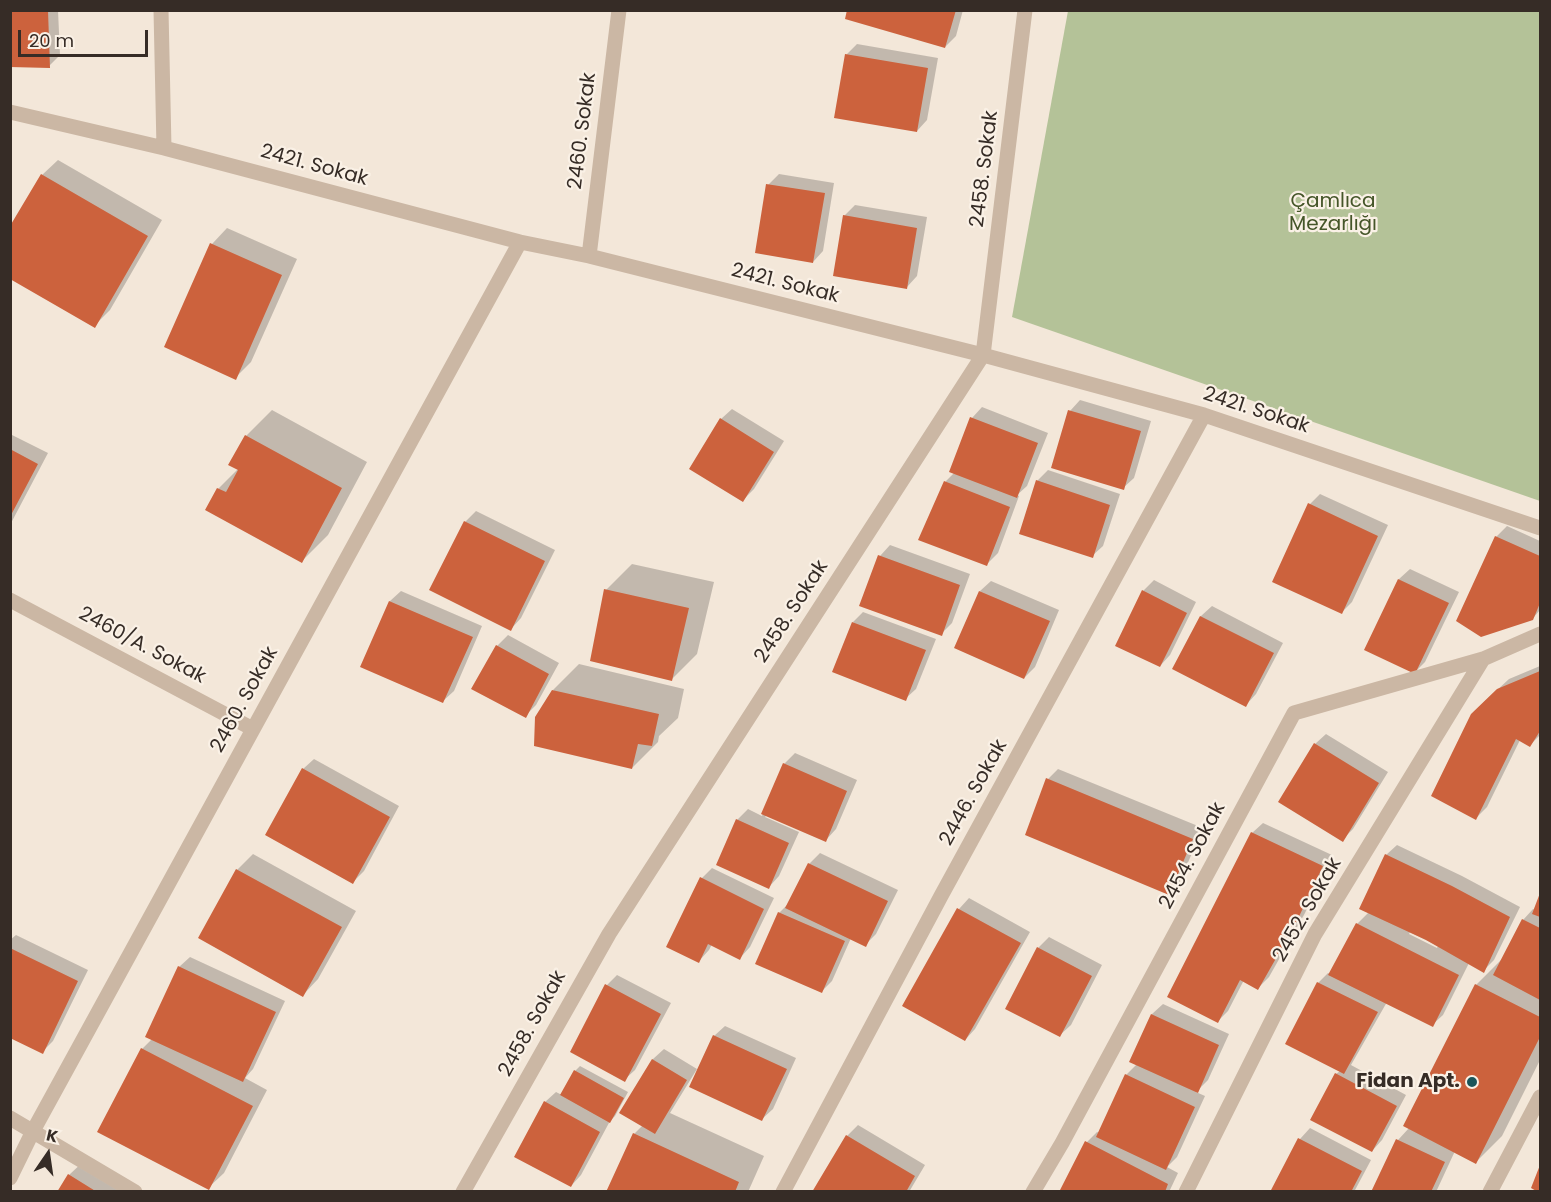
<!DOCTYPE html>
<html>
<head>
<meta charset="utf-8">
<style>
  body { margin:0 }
  #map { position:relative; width:1551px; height:1202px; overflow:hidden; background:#f3e7d9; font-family:Poppins,sans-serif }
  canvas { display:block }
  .frame { position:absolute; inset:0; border:12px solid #362c26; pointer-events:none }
  .north { position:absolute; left:18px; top:1124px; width:60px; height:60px; -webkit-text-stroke:4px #faf1e6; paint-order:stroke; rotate:13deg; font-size:16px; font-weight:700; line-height:24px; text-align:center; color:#362c26 }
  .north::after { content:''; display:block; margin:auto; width:21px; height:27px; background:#362c26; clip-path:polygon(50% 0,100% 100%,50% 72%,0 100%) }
  .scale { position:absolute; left:18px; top:30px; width:130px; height:27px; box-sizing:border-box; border:3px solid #362c26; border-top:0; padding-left:8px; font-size:18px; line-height:21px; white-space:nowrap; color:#362c26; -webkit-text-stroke:4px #faf1e6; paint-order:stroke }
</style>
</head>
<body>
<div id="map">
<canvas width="1551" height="1202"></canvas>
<div class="frame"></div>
<div class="north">K</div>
<div class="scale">20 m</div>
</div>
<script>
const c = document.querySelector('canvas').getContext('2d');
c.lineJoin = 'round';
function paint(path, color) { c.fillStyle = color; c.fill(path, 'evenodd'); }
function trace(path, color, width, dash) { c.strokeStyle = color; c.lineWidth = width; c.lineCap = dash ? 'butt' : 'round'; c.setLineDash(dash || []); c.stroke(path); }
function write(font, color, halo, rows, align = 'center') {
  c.font = font + ' Poppins,sans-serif'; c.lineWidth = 4.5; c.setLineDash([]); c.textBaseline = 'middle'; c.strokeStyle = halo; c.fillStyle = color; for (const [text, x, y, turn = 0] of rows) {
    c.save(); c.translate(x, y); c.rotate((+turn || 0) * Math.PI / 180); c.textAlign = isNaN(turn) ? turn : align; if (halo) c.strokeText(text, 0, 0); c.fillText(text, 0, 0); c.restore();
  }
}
paint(new Path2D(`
  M1068 11H1540V501L1012 317Z`), '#b4c298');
paint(new Path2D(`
  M10 10H58L60 55 49 66Z
  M849 10H963L956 36 945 47Z
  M857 44 938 58 927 120 917 131 846 55Z
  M58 160 162 220 110 310 94 326 42 175Z
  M779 174 834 183 823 251 813 262 768 185Z
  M855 205 927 217 917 276 907 287 844 216Z
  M227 228 297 259 251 362 235 378 212 244Z
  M1080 400 1151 421 1134 478 1123 488 1070 411Z
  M982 407 1048 433 1027 486 1017 495 1019 496 998 553 987 564 920 539 946 481 955 472 972 418Z
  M732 409 784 441 754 489 743 500 721 419Z
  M272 410 367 462 328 535 302 561 218 489 238 469 246 436Z
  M10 434 48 453 10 525Z
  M1048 470 1120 494 1103 546 1092 556 1037 481Z
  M1320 494 1388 525 1352 602 1342 612 1310 504Z
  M476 511 555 550 521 618 511 629 465 522Z
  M1507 526 1540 541V610L1533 618 1496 537Z
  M890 545 970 574 952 623 941 634 861 605 880 556Z
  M632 564 714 582 697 654 671 680 606 590Z
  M1410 569 1459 592 1425 662 1415 672 1366 649 1399 579Z
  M1154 580 1196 602 1170 655 1160 666 1143 591Z
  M991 581 1059 610 1035 667 1024 678 980 591Z
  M401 591 482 626 454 691 443 701 362 666 390 601Z
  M1212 606 1283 643 1256 694 1246 705 1174 668 1201 616Z
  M863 612 936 639 916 689 905 699 853 622Z
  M508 635 559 663 536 705 525 716 473 688 497 646Z
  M579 664 684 689 678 718 659 736 658 742 632 768 553 690Z
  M1540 666V735L1530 745 1520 740 1487 807 1476 818 1483 703 1509 679Z
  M1326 734 1388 772 1353 829 1342 840 1315 744Z
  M795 753 857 780 836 829 826 840 767 815 765 817 799 832 779 876 769 887 737 820 748 809 762 816 784 764Z
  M314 759 399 806 364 871 353 882 303 769Z
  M1058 769 1203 828 1179 883 1169 894 1048 779Z
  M1263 823 1332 855 1305 913 1269 977 1258 988 1244 980 1228 1011 1218 1021 1252 833Z
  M1397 845 1462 876 1520 907 1494 960 1483 971 1469 963 1443 1015 1432 1025 1387 1002 1351 1065 1406 1095 1382 1140 1372 1151 1336 1074 1340 1071 1318 983 1328 973 1331 974 1357 924 1369 912 1386 855ZM1410 932 1438 946 1437 948 1409 934Z
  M820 853 898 890 876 934 865 945 851 938 832 981 821 992 779 913 790 902 809 864Z
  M253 854 356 911 318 979 303 995 200 937 237 870Z
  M712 868 774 898 750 947 740 958 712 944 709 950 699 961 702 878Z
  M1540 896V1060L1502 1136 1476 1162 1455 1151 1436 1192H1373L1398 1140 1409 1128 1476 985 1503 958 1523 920 1533 909 1535 910Z
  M969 898 1030 932 975 1029 965 1040 904 1005 959 909Z
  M16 935 88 970 53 1041 42 1052 10 1036V940Z
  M1049 937 1102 965 1071 1025 1060 1035 1038 948Z
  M190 957 285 1001 253 1069 245 1078 267 1090 224 1173 208 1188 142 1049 152 1039 179 967Z
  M617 975 671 1003 635 1070 624 1080 607 985Z
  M1163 1004 1229 1034 1208 1080 1196 1092 1205 1096 1177 1157 1167 1167 1178 1173 1169 1192H1061L1087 1142 1097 1132 1100 1133 1126 1075 1137 1064 1131 1061 1152 1014Z
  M725 1026 796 1058 773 1109 762 1119 714 1036Z
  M664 1049 697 1069 670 1113 764 1156 748 1192H607L634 1134 643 1125 621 1112 653 1059Z
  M580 1066 628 1092 615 1116 610 1121 581 1175 571 1186 545 1102 556 1092 562 1095 575 1071Z
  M858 1125 925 1165 909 1192H814L847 1136Z
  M1310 1128 1371 1160 1354 1192H1271L1300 1139Z
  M85 1160 138 1192H59L69 1175Z`), '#0003');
paint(new Path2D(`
  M10 10H48L50 68 10 67Z
  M847 10H956L945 48 845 19Z
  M845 54 928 68 917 132 834 118Z
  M41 174 148 236 95 328 10 279V226Z
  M766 184 825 193 813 263 755 253Z
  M843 215 917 228 907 289 833 276Z
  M210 243 282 275 236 380 164 347Z
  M1068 410 1141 431 1124 490 1051 468Z
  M970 417 1038 443 1017 498 949 472Z
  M720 418 774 452 743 502 689 469Z
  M245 435 342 488 302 563 205 510 217 488 226 492 238 470 228 465Z
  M10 449 38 464 10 517Z
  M1036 480 1110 505 1093 558 1019 534Z
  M944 481 1010 507 987 566 918 540Z
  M1308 503 1378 536 1342 614 1272 582Z
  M464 521 545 561 511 631 429 590Z
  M1495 536 1540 556V603L1533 620 1481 637 1456 621Z
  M878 555 960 585 942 636 859 606Z
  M1398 579 1449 603 1415 674 1364 650Z
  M604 589 689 608 672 681 590 661Z
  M1142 590 1187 613 1160 667 1115 646Z
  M979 591 1050 621 1024 679 954 648Z
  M389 601 473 637 443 703 360 667Z
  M1200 616 1274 653 1246 707 1172 669Z
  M852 622 926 650 906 701 832 672Z
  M496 645 549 674 526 718 471 689Z
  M1540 671V731L1530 747 1516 739 1476 820 1431 796 1471 714 1497 689Z
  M552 690 659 714 652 746 638 744 632 769 534 746 535 717Z
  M1314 743 1379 783 1343 842 1278 802Z
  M783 763 847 791 826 842 761 814Z
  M302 768 390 817 353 884 265 835Z
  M1046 778 1193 839 1169 895 1025 835Z
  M736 819 789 843 769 889 716 865Z
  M1251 832 1323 866 1295 925 1258 990 1240 980 1218 1023 1167 997Z
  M1385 854 1452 886 1510 917 1484 973 1426 940 1359 909Z
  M808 863 888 901 866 947 785 908Z
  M236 869 342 927 303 997 198 938Z
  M700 877 764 909 740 960 708 944 699 963 666 947Z
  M1540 893V917L1532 914Z
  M957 908 1021 943 965 1041 902 1006Z
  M778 912 845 941 822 993 755 964Z
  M1522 919 1540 928V1000L1493 975Z
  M1356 923 1459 975 1433 1027 1328 975Z
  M1037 947 1092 976 1060 1037 1005 1009Z
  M10 948 78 981 43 1054 10 1038Z
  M178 966 276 1012 243 1082 145 1037Z
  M1317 982 1378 1012 1344 1074 1285 1044Z
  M605 984 661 1014 625 1082 570 1052Z
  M1475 984 1540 1017V1037L1476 1164 1403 1126Z
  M1151 1014 1219 1045 1198 1093 1129 1062Z
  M713 1035 787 1069 762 1121 689 1087Z
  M141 1048 253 1106 209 1190 97 1132Z
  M652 1059 687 1080 655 1134 619 1113Z
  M574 1070 624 1098 610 1123 560 1095Z
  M1335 1073 1397 1106 1372 1152 1310 1120Z
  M1125 1074 1195 1107 1166 1170 1096 1137Z
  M544 1101 600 1132 571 1187 514 1157Z
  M633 1133 739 1182 735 1192H606Z
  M846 1135 915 1176 906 1192H812Z
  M1298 1138 1362 1171 1351 1192H1270Z
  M1396 1139 1445 1162 1431 1192H1371Z
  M1085 1141 1168 1184 1165 1192H1059Z
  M1540 1165V1192H1538L1531 1188Z
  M68 1174 97 1192H57Z`), '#cc623d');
trace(new Path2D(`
  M161 10 164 148
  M10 112 164 148 520 242 589 256 983 355 1204 415 1540 528
  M589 256 619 10
  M10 600 253 729
  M10 1118 135 1192
  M10 1178 33 1131 520 242
  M463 1192 609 934 983 355 1025 10
  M783 1192 941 896 1204 415
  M1033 1192 1062 1143 1294 713 1483 659 1540 634
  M1186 1192 1315 934 1483 659
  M1490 1192 1540 1097`), '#cbb7a4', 15);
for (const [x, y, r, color] of [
  [1472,1082,6,"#1a555a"]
]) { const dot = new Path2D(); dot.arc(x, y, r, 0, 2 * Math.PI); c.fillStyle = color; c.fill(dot); trace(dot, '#faf1e6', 2); }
write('20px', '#362c26', '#faf1e6', [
  ["2460. Sokak",583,131,-83],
  ["2421. Sokak",314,166,15],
  ["2458. Sokak",985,169,-83],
  ["2421. Sokak",785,284,14],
  ["2421. Sokak",1256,411,18],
  ["2458. Sokak",792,612,-57],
  ["2460/A. Sokak",142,646,28],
  ["2460. Sokak",245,700,-61],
  ["2446. Sokak",974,793,-61],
  ["2454. Sokak",1193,856,-62],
  ["2452. Sokak",1308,910,-60],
  ["2458. Sokak",533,1024,-61]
]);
write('20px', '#455629', '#faf1e6', [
  ["Çamlıca",1333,202],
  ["Mezarlığı",1333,225]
]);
write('bold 20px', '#362c26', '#faf1e6', [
  ["Fidan Apt.",1460,1082]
], 'right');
</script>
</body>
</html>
